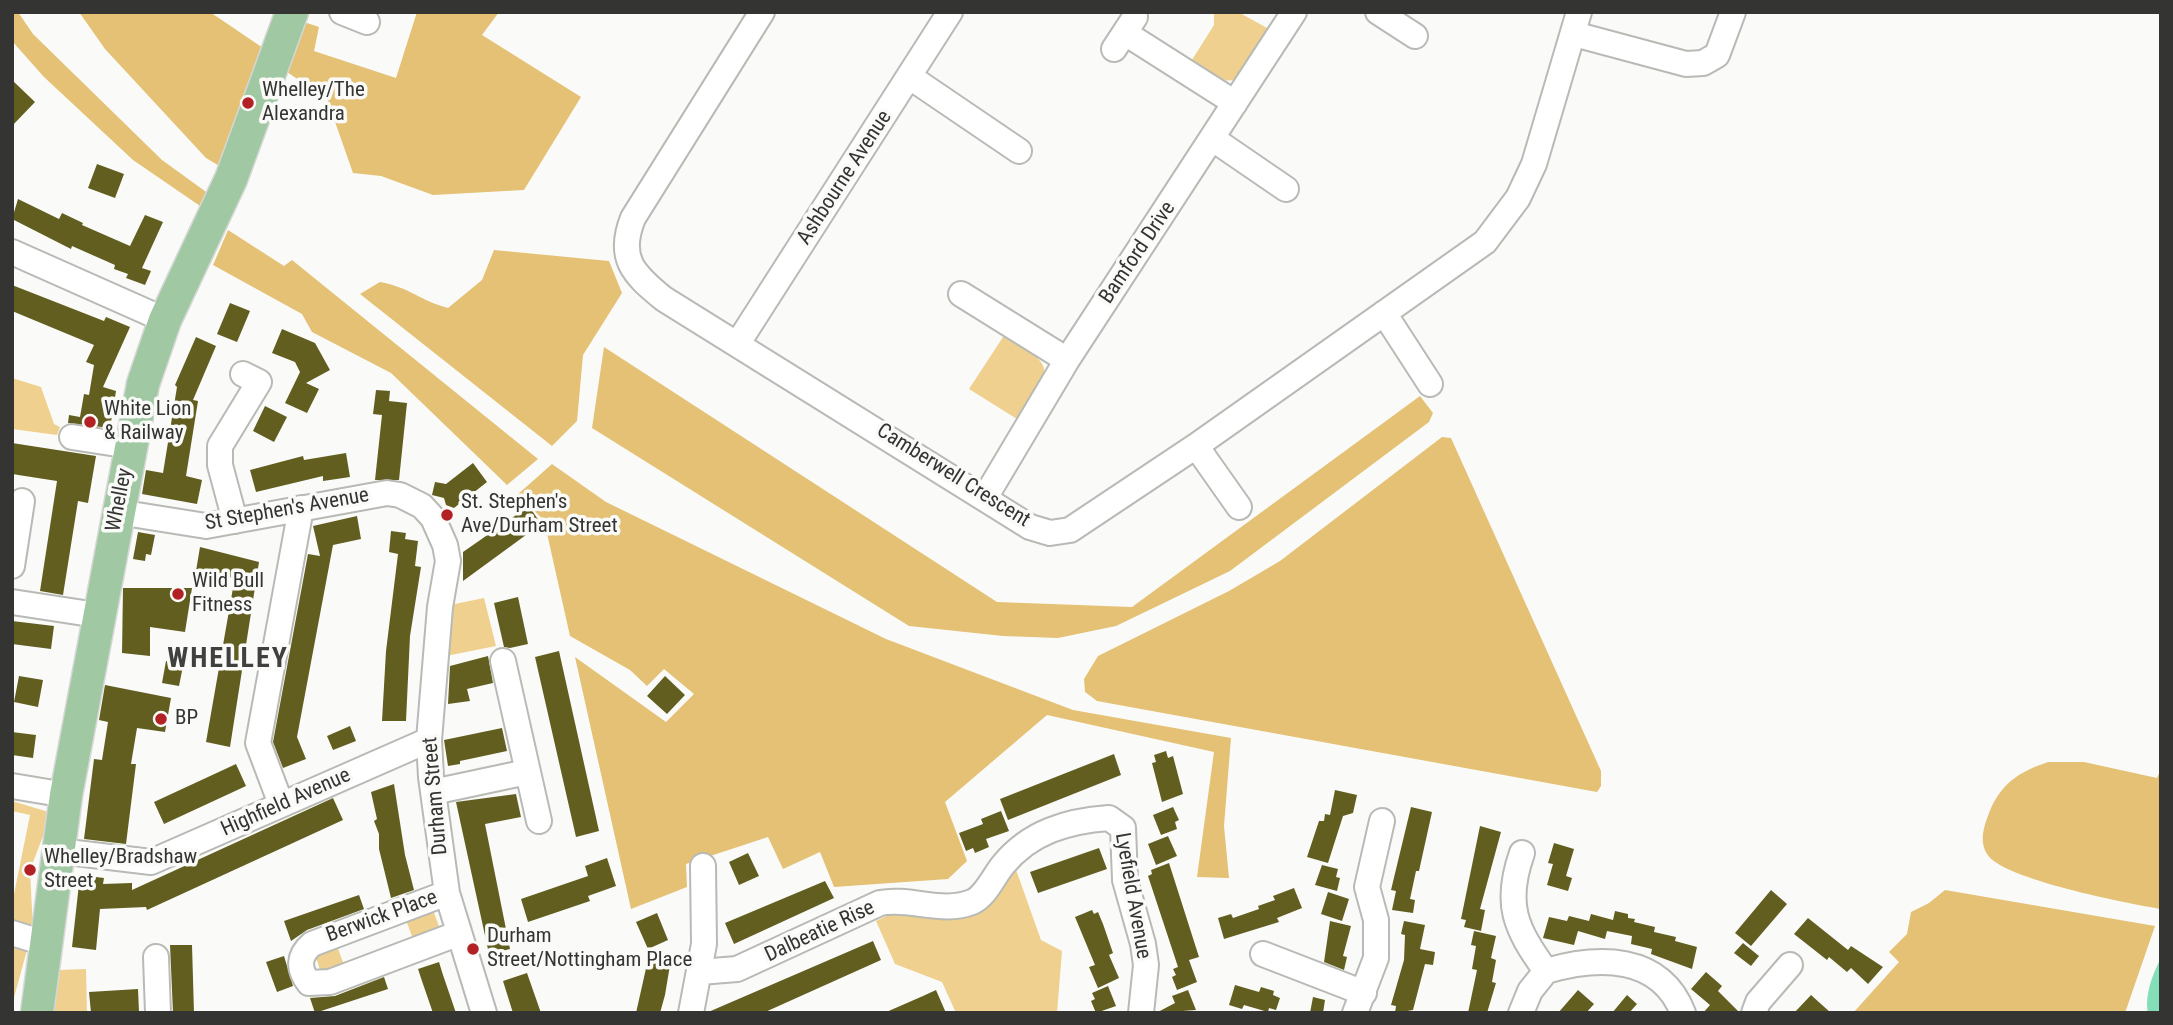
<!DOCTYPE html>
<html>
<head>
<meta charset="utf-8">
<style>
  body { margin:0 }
  #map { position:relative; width:2173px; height:1025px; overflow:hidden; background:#fafbf8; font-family:"Roboto Condensed",sans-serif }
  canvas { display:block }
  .frame { position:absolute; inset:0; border:14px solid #343533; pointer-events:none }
</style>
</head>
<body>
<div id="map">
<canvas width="2173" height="1025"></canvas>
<div class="frame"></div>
</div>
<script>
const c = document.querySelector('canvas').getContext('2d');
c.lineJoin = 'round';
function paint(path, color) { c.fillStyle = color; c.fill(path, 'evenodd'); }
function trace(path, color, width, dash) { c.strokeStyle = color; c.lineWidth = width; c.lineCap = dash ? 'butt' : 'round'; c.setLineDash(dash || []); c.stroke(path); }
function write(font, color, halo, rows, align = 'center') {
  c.font = font + ' "Roboto Condensed",sans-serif'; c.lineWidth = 7; c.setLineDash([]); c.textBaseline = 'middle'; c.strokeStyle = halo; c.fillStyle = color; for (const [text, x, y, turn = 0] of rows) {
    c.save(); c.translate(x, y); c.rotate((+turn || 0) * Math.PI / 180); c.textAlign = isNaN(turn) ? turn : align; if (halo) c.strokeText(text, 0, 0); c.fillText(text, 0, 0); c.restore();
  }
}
paint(new Path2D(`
  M1214 12H1238L1269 29 1236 80 1220 81 1190 63 1214 25Z
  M1005 334C1060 371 1051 367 1017 419L969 389Z
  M12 378 41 387 54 424 60 427 57 435 12 429Z
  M484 598 496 646 436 658 440 607Z
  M12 801 52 813 30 870 33 930 12 924V904L30 815 12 811Z
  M1014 864 1041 940 1062 951 1057 1013H956L942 982 895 964 876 921 888 915 963 917Z
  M433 910 440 929 413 939 406 920Z
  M12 933 30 939 12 1005Z
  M337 946 344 965 321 973 315 954Z
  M86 969 87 1013H52L58 970Z`), '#efd08f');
paint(new Path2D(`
  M12 12H18L33 34 162 160 209 194 203 208 133 160 44 77 12 41Z
  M79 12H210L266 50 221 167 206 158 105 49Z
  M417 12H499L482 35 581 97 524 190 433 195 381 176 353 173 327 99 284 70 298 20 319 27 314 51 396 78Z
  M228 230 284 266 292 260 538 459 507 485 391 373 312 332 302 314 213 265Z
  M494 250 609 261 622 293 583 355 577 421 552 446 360 294 380 282C409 287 421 301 448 308L482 280Z
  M604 347 997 602 1132 607 1420 396 1433 413 1429 422 1230 571 1116 626 1058 638 1003 636 909 626 592 428Z
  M1442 437 1451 438 1601 771V786L1597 792 1097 701 1085 692 1084 679 1098 656 1229 591 1280 561Z
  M552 464 606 502 886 639 1073 710 1231 738 1224 826 1229 878 1197 877 1214 752 1047 715 945 802 967 861 948 879 834 887 820 852 783 869 768 837 686 864 687 887 631 909 575 657 666 722 694 694 664 669 647 686 630 670 570 636 544 520 517 495Z
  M2048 762H2084L2157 778 2161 769V909C2130 904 2001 879 1987 854 1979 841 1984 826 1989 813 2001 783 2019 772 2048 762Z
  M1945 890 2155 926 2125 1013H1853L1899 962 1889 952 1907 934 1911 912 1929 903Z`), '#e4c175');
paint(new Path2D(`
  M2161 958V1013H2148C2144 996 2153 973 2161 958Z`), '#84deb7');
paint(new Path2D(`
  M12 80 35 102 12 126Z
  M97 164 124 174 115 198 88 188Z
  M18 199 59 219 62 213 83 223 82 225 130 246 145 215 163 222 142 268 151 271 145 285 126 278 128 274 114 269 115 265 72 246 71 249 12 219Z
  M12 285 104 321 106 317 130 327 103 387 116 391 110 428 68 423 69 415 80 417 84 394 89 395 94 365 86 362 94 345 12 311Z
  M230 303 250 311 237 342 217 334Z
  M282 329 315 343 330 370 306 383 319 389 307 413 285 403 300 372 295 362 272 353Z
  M196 337 216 346 193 400 198 401 186 476 202 480 197 504 142 494 146 470 163 473 177 387 175 385Z
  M376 390 390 391 389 401 407 403 399 480H375L382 415 373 414Z
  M265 406 287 417 274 442 253 431Z
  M12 443 96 456 88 503 78 501 63 595 40 591 57 481 12 474Z
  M346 453 350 477 323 481V476L256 492 250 470 303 456 304 460Z
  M473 463 487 482 454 508 446 505 444 498 432 495 435 482 446 484Z
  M529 506 541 524 463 581V552Z
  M357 516 361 539 333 545 297 737 306 759 283 768 273 742 308 554 320 556 313 526Z
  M391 531 406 533 405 539 418 541 415 566 421 567 410 636 406 721H382L386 651 398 554 389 552Z
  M138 532 155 535 151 555 146 554 145 561 133 559Z
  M200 547 259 562 230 747 206 742 233 588H239V579L196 571Z
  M123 588H192L185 632 150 627V656L122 653Z
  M518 597 528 644 510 648 504 647 494 603Z
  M12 621 54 626 51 649 12 644Z
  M559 651 599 831 576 837 535 657Z
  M488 656 493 683 467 689 470 701 448 704 450 666Z
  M166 661H184L179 686 162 683Z
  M19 676 43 680 38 707 14 702Z
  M665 676 685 695 667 714 647 696Z
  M105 685 171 698 165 732 137 728 131 764H136L126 844 84 839 94 759 102 760 108 722 99 720Z
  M350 726 356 741 333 750 327 736Z
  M502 728 507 751 460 761V764L448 766 444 740Z
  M12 732 36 735 33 758 12 755Z
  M1166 751 1168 758 1173 756 1183 794 1162 802 1152 763 1156 762 1154 755Z
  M1114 754 1121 775 1008 820 1000 799Z
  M236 764 246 786 164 824 154 802Z
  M394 784 405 855 414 890 391 898 379 849V834L374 821 377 819 371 792Z
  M1335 790 1357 795 1353 813 1343 816 1328 863 1307 857 1319 821H1324L1325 814 1330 815Z
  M516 794 521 817 485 824 510 949 489 954 456 802Z
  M333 798 343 820 147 910 146 907 100 909 96 950 72 947 80 875 104 878 103 884 132 883V890Z
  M1173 807 1179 820 1175 822 1177 829 1161 835 1153 815Z
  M1411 807 1432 812 1419 871H1416L1410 899 1415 900 1413 913 1392 910 1396 891 1391 890Z
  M1001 811 1009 831 986 839 989 847 975 853 973 848 966 851 959 833 983 824 981 819Z
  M1480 826 1501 832 1480 909 1485 910 1481 931 1464 927 1466 920 1461 919Z
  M1168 836 1177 856 1156 865 1148 844Z
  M1554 843 1574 849 1566 876 1572 878 1568 891 1547 885 1553 864 1548 863Z
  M1099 848 1107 869 1038 893 1030 872Z
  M748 853 759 876 739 885 729 862Z
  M607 858 616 886 588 896 590 901 528 922 521 899 588 876 585 866Z
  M1169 863 1199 957 1189 960 1197 982 1177 990 1172 977 1176 975 1173 969 1178 967 1148 876 1152 874 1151 870Z
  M1322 865 1338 869 1336 877 1340 878 1337 891 1315 885Z
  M825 881 834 898 734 944 725 923Z
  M1294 888 1302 908 1277 918 1279 922 1224 939 1218 918 1231 914 1233 918 1259 909 1258 906 1275 900 1273 896Z
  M1771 890 1787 904 1751 946 1735 933Z
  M1328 892 1349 899 1342 921 1321 914Z
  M359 895 364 909 307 930 291 941 284 921Z
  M1092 910 1094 914 1098 912 1103 924 1113 953 1109 955 1119 978 1098 988 1089 967 1095 965 1075 917Z
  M1615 911 1628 914V918L1635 919 1634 922 1655 927 1654 932 1676 937 1675 941 1697 947 1692 969 1651 954 1652 949 1631 944 1632 936 1607 931 1605 939 1578 931 1574 945 1543 938 1549 917 1567 921 1569 916 1589 921 1591 914 1613 920Z
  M657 913 668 940 648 949 636 922Z
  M1808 918 1848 950 1851 946 1883 967 1868 984 1851 968 1847 972 1829 957 1827 960 1794 934Z
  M1330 921 1351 926 1343 956 1347 957 1344 970 1324 962Z
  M1404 921 1425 925 1420 949 1435 952 1433 965 1425 964 1413 1010 1395 1013 1396 1006 1391 1005 1404 960 1405 935 1401 934Z
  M1474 931 1496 936 1491 958 1496 960 1492 982 1496 983 1487 1013H1468L1477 970 1472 969 1476 946 1471 945Z
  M873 941 881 960 763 1013H706Z
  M1743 943 1759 956 1751 966 1734 953Z
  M170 945H192L194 1013H173Z
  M649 955 671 959 665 995 660 1013H636Z
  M284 956 293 986 277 992 266 962Z
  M439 962 443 975 456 1013H433L423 984 418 969Z
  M1706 972 1722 986 1718 991 1740 1013H1703L1710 1005 1691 989Z
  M527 973 541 1013H513L503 981Z
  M384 977 388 989 315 1013 310 998 335 996Z
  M1235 985 1259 992 1261 987 1274 991 1273 995 1280 998 1276 1010 1269 1008 1268 1012 1244 1005 1242 1009 1229 1005Z
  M1108 986 1116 1006 1096 1013 1091 1001 1095 999 1092 993Z
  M138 989 139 1012 91 1013 89 992Z
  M936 990 946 1013H884L923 996Z
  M1188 990 1196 1010 1156 1013 1175 1003 1172 996Z
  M1578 990 1594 1004 1586 1013H1558Z
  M1627 995 1637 1004 1629 1013H1612Z
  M1811 995 1831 1013H1794Z
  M1313 997 1325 1000 1323 1013H1310Z`), '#625e20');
const minor = new Path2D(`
  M342 12 367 22
  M762 12 633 218C617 258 633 274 664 299L1030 527 1050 533 1070 530 1196 446 1485 242 1518 198 1534 164 1579 12
  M1378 12 1415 36
  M1125 33 1235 103
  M1574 34 1686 64 1703 63 1717 55 1733 12
  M1114 49 1135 17
  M910 77 1019 151
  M1213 139 1286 189
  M12 252 165 320
  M961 294 1067 360
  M1384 313 1430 384
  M738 343 950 12
  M72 437 130 446
  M1196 446 1239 507
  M986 496 1067 360 1294 12
  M118 512 206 526 387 493 400 495 422 506 433 518 445 545 448 561 440 607 429 740 431 777 447 893 484 1013
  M235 521 220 465V446L259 382 243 374
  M12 566 22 501
  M12 602 97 615
  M503 661 539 821
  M12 786 66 795
  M433 792 527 772
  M281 804 258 743 301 508
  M59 851 151 862 429 740
  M1522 853C1504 904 1515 928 1546 971
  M447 893 312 944C298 956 298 969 309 983L330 982 457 934
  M12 933 44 943
  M1263 954 1364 993
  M156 957 158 1013
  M1546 971C1598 956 1660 954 1683 1013
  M700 972 737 969 880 903C911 897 942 914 972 902 985 897 994 876 1003 865 1030 832 1067 821 1109 818L1123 828 1125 880 1143 944 1146 965 1141 1013
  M691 1013 704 944 703 866
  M1355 1013 1376 958V920L1367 887 1382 821
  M1521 1013 1530 991 1546 971
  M1754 1013 1758 1002 1790 965`);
const major = new Path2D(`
  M37 1013 66 795 143 384 165 320 231 179 292 12`);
trace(minor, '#b8bab6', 28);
trace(major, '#d6d7d6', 35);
trace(minor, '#fff', 24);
trace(major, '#a0c8a2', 32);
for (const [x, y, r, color] of [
  [248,103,7,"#b22123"],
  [90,422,7,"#b22123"],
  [447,515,7,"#b22123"],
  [178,594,7,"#b22123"],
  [161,719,7,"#b22123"],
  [30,870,7,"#b22123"],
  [473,949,7,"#b22123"]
]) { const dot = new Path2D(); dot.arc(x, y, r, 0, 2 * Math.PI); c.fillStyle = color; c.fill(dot); trace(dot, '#fafbf8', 2.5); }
write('21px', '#343533', '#fafbf8', [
  ["Whelley/The",262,91],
  ["Alexandra",262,115],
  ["White Lion",104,410],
  ["& Railway",104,434],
  ["St. Stephen's",461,503],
  ["Ave/Durham Street",461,527],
  ["Wild Bull",192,582],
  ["Fitness",192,606],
  ["BP",175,719],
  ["Whelley/Bradshaw",44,858],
  ["Street",44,882],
  ["Durham",487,937],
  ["Street/Nottingham Place",487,961]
], 'left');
write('21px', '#343533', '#fafbf8', [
  ["Ashbourne Avenue",845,178,-57],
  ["Bamford Drive",1138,253,-56],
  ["Camberwell Crescent",953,476,32],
  ["Whelley",120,500,-79],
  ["St Stephen's Avenue",287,510,-10],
  ["Durham Street",436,796,-95],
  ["Highfield Avenue",286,803,-24],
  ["Lyefield Avenue",1132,896,80],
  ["Berwick Place",382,917,-20],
  ["Dalbeatie Rise",820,932,-25]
]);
c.letterSpacing = '2px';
write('bold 28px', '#40413e', '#fafbf8', [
  ["WHELLEY",228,660]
]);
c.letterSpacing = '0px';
</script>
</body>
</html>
